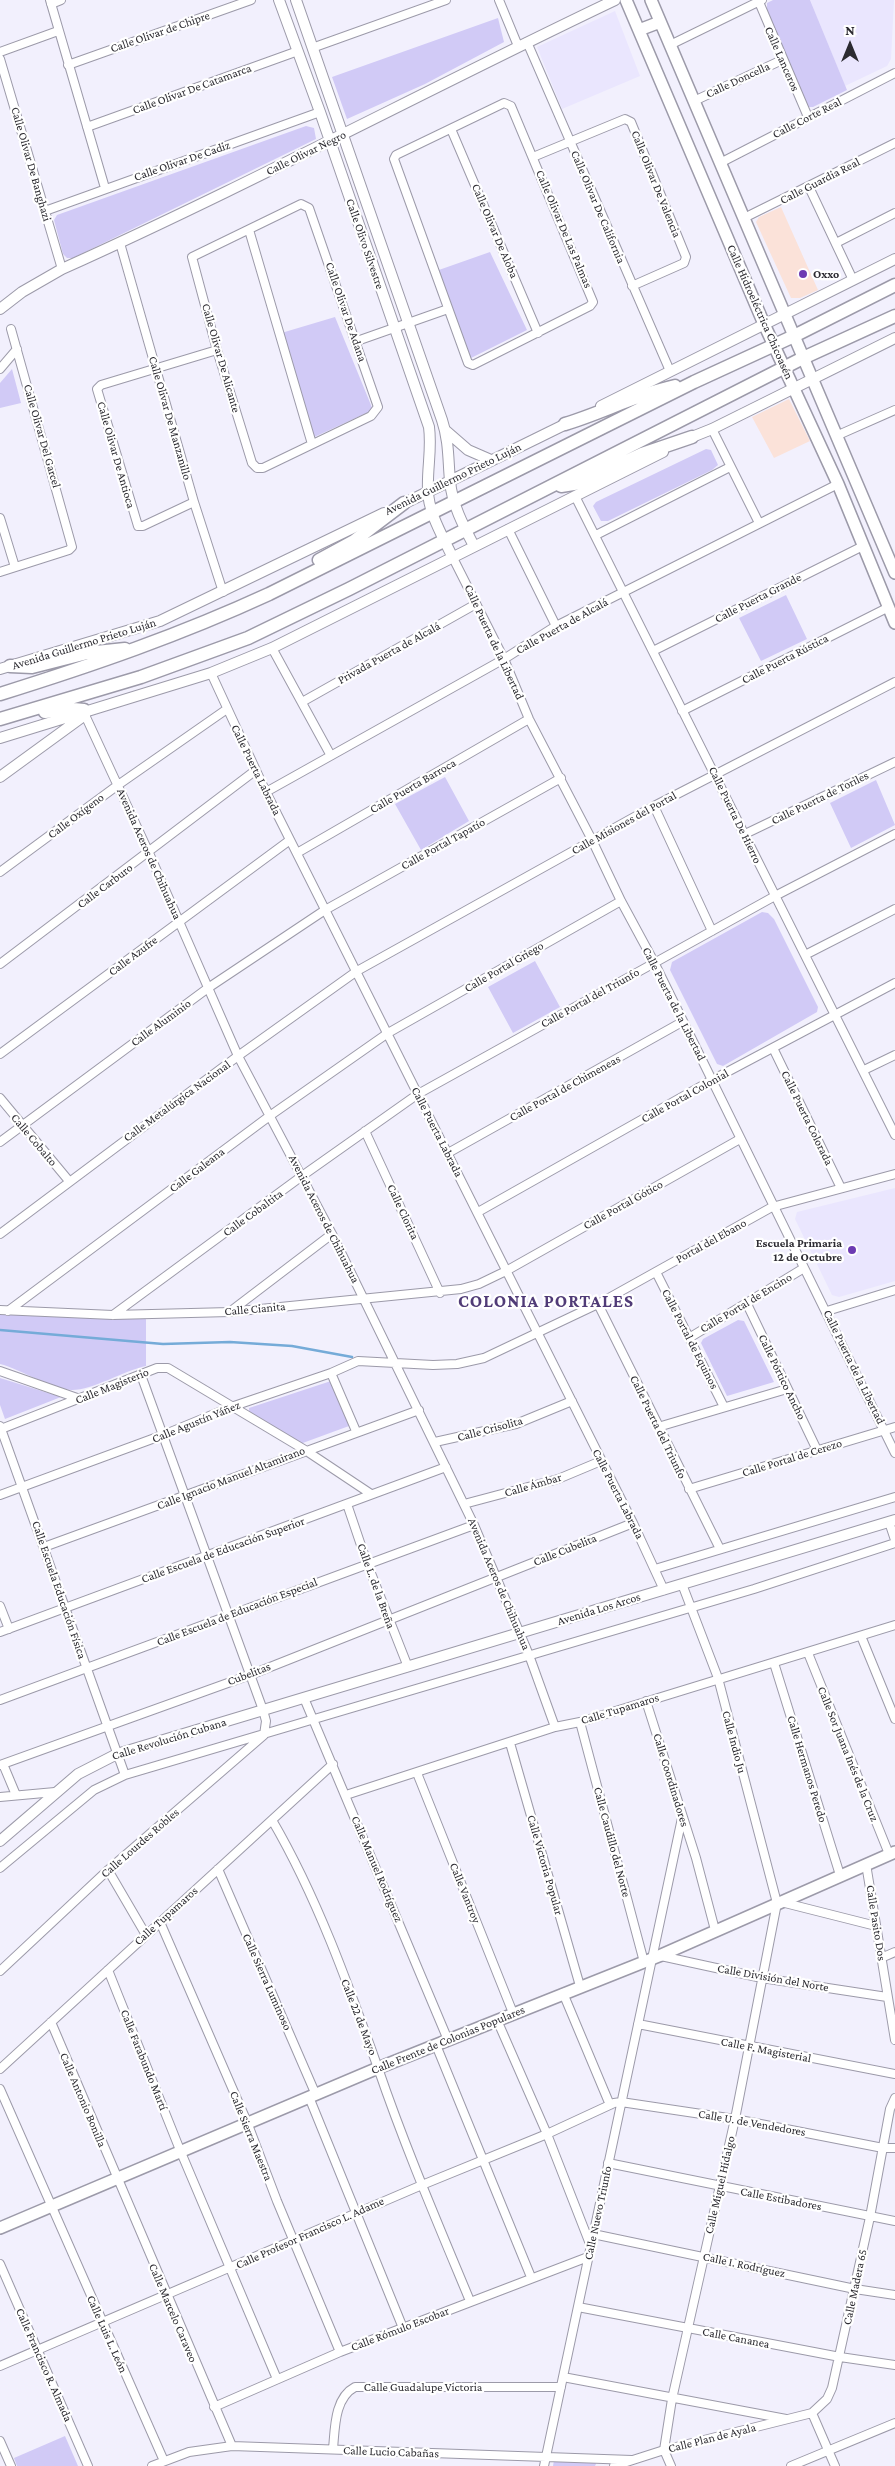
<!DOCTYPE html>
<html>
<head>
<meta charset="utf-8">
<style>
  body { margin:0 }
  #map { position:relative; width:895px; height:2466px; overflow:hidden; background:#f2f0fd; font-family:"Crimson Pro",serif }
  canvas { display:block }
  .north { position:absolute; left:825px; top:20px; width:50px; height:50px; -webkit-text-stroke:4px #fff; paint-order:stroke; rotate:0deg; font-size:14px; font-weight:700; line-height:20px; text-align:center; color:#2c2b31 }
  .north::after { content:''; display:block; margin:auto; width:18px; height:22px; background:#2c2b31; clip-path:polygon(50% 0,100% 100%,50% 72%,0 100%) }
</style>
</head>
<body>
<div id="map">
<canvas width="895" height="2466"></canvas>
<div class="north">N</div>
</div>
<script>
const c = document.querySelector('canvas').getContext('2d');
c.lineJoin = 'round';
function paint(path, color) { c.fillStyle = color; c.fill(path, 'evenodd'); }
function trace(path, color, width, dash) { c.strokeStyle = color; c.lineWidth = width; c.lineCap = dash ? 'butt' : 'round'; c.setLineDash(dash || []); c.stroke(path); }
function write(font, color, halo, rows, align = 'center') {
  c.font = font + ' "Crimson Pro",serif'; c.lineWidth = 4.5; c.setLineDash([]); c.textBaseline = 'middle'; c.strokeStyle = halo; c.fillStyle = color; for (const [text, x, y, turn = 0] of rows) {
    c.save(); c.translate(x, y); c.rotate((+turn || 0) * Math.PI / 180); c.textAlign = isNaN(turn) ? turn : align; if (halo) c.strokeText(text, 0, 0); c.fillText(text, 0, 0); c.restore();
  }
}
paint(new Path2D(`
  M781 207 818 290 800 298H791L756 222 759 217Z
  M789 399 810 441 774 458 752 417Z`), '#fbe2d9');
paint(new Path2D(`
  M810 0H894L891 59 887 66 845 86Z
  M615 11 640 76 562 109 537 47Z
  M895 1188V1281L839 1297 832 1295 795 1219 797 1212Z`), '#eae6fe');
paint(new Path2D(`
  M773 0H810L847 90 813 107H809L805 103 767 12V3Z
  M498 18 504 42 425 84 347 119 332 77Z
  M306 126 314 128 316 139 73 258H67L63 254 54 220 57 215Z
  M490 252 527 330 469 359 436 271Z
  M335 317 373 410 310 439 278 334Z
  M12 369 21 403 0 408V383Z
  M706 449 711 450 718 465 712 470 608 521H601L593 506 596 502Z
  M786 595 807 639 761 661 739 618Z
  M445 777 469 821 421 850 395 804Z
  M876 780 895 825 851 848 830 803Z
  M762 912 768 913 774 919 818 1007 817 1012 723 1066 717 1064 670 970 672 962Z
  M535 961 560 1007 513 1033 488 987Z
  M0 1311 146 1319V1366C123 1371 93 1390 72 1390 54 1390 20 1369 0 1364Z
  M738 1320 744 1321 774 1382 727 1396 701 1343 703 1339Z
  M0 1378 61 1397 5 1419 0 1405Z
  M331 1381 349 1426 300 1444 249 1412V1408Z
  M65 2436 78 2466H17L14 2458Z
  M554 2460 595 2462 596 2464 595 2466H553Z`), '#d1caf6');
trace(new Path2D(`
  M0 1330 163 1344 230 1342 292 1346 352 1357`), '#75abd8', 2.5);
const minor = new Path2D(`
  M50 0 105 188
  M499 0 518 46
  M759 2 808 117
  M51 4 61 0
  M527 42 670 371
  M670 45 762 0
  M312 48 446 0
  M0 52 58 31
  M0 59 62 269
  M68 65 251 0
  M694 101 782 60
  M504 103 511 106 593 302 590 306 473 365 468 363 394 159 396 155Z
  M87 127 298 51
  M451 129 538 333
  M533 157 625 119 631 122 686 257 684 263 632 286
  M720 163 895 73
  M809 187 853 280
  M301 204 309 208 378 407 371 416 263 468H257L252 463 217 350 192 257Z
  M45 211 320 112
  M744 218 895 143
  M249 230 312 444
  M120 243 194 502 223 592
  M836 243 895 213
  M357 341 448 309
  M0 369 17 349
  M712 429 759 523
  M836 436 895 410
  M575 496 895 1135
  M194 502 143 526H138L97 389 101 385 217 350
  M0 518 15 567
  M508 529 556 626
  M596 535 730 467
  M452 556 504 659 529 719 592 840 621 901 654 962 895 1453
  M0 572 69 550 72 547 11 329
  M272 648 330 754
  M653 651 863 546
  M211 673 266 792 633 1523 664 1590
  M302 702 476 604
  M682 711 889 607
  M85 715 149 853 238 1056 332 1234 474 1525 529 1655 555 1727
  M266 792 504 659 556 626 838 484
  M654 806 712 931
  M745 834 895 762
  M297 853 529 719
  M0 872 118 785 227 709
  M805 955 895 909
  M0 964 256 770
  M773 1048 841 1188
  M0 1054 290 840
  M864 1070 895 1055
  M0 1098 69 1181
  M365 1131 440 1293
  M0 1142 208 988 325 910 561 778
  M448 1153 682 1022
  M478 1212 712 1080 895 983
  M0 1234 238 1056 357 971 654 806 895 682
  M656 1272 724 1407
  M598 1304 720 1549
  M747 1304 817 1450
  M0 1310 113 1315 230 1312 461 1289 479 1284 506 1271 740 1139
  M8 1311 271 1115 388 1033 621 901
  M231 1311 332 1234
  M827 1311 895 1290
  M113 1315 302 1176 418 1094 775 896 895 834
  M689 1338 804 1268
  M0 1371 80 1399
  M331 1373 356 1431
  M0 1426 125 1775 754 1589 895 1543
  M658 1427 787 1389
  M1 1429 157 1368H168L305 1450 371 1494
  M435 1442 516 1424 572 1401
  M689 1489 895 1427
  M0 1495 163 1435 231 1407 331 1373 358 1361 433 1365 457 1364 484 1358 598 1304 772 1207 895 1174
  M347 1504 367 1563 408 1667
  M464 1504 558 1479 601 1461
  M889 1522 895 1540
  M44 1547 419 1410
  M655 1569 895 1497
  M0 1606 9 1629
  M0 1632 446 1467
  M861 1636 895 1719
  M808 1653 889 1854
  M774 1663 840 1875
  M304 1698 448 2040
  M0 1700 474 1525
  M646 1701 696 1858 715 1930
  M580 1722 644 1962
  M510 1743 580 1986
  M3 1764 16 1795
  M0 1765 250 1675 633 1523
  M417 1773 513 2013
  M346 1795 555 1727 580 1722 895 1625
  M0 1797 55 1792
  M272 1820C317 1897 348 1984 378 2068 405 2147 438 2224 470 2301
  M866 1864 895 2040
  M0 1868 94 1790 125 1775
  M218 1869 316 2095
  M108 1870 146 1935
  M781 1902 876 1926
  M160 1922 247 2122 277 2201 340 2352
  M661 1956 762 1978 887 1997
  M881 1958 895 1952
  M108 1970 180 2150 277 2379
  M0 1971 108 1870 264 1735 266 1721 263 1710 141 1375
  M563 1993 610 2105
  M497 2020 547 2134 590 2244
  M51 2022 232 2446
  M638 2024 895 2074
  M436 2045 531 2277
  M0 2069 333 1764
  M0 2089 164 2461
  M309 2097 403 2328
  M608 2163 895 2221
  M593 2234 855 2289 895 2295
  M0 2264 88 2466
  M578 2307 840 2357 895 2365
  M0 2366 422 2185 547 2134 614 2103 621 2102 735 2119 883 2148H895
  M563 2377 786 2419
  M214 2407 340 2352 588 2257
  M0 2441 11 2466
  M333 2449C335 2429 334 2398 355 2387H561
  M152 2466 189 2452 232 2446 632 2460
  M544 2466 682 1818
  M614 2466 664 2450 812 2413
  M671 2466 664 2450 672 2399 735 2119 777 1903 718 1678 682 1584
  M791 2466 895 2423
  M835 2466 812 2413 827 2399 832 2388 870 2217 890 2109 895 2098`);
const tertiary = new Path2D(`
  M279 0 320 112 429 427C432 449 427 468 428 490 428 512 443 537 452 556
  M296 0 442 420C449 441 448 459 450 481 452 504 463 525 474 546
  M0 309 22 292 62 269C249 185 430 88 615 0
  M601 406 895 259
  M445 430 468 450 491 460
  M687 439 712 429 895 338
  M399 506 570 422
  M0 669 160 621 384 513
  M0 738 211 673 272 648 663 452
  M0 777 85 715 84 710
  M0 1841 78 1774 117 1754 895 1520`);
const secondary = new Path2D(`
  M626 0 764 324 838 484 895 623
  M651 0 895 573
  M639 30 660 22
  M0 2228 378 2068 659 1956 895 1852`);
const primary = new Path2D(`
  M565 424C602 413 637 394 675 386
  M561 486 580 483 642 454 692 437
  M319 560 354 541 404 503
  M10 666 32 667 87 653 125 649
  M0 694C93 665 180 635 269 594L694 382 794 336 895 285
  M45 712 73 709 84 710
  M0 719 141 677 248 638 349 589 803 358 895 316`);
trace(minor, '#9c9aa9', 10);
trace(tertiary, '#9c9aa9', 12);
trace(secondary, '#9c9aa9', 14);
trace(primary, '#9c9aa9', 15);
trace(minor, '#fff', 8);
trace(tertiary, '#fff', 10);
trace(secondary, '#fff', 11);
trace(primary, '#fff', 12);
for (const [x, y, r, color] of [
  [803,274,5,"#6c3ab2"],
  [852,1250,5,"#6c3ab2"]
]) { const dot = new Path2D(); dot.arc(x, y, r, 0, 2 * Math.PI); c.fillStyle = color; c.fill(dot); trace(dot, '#fff', 2); }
write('12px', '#2c2b31', '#fff', [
  ["Calle Olivar de Chipre",160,32,-19],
  ["Calle Lanceros",782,59,66],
  ["Calle Doncella",738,80,-25],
  ["Calle Olivar De Catamarca",192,89,-20],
  ["Calle Corte Real",807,118,-27],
  ["Calle Olivar Negro",306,153,-26],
  ["Calle Olivar De Cadiz",182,161,-19],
  ["Calle Olivar De Banghazi",31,164,74],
  ["Calle Guardia Real",820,181,-27],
  ["Calle Olivar De Valencia",656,184,68],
  ["Calle Olivar De California",598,207,67],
  ["Calle Olivar De Las Palmas",564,229,67],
  ["Calle Olivar De Aloba",495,231,67],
  ["Calle Olivo Silvestre",365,244,71],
  ["Calle Olivar De Adana",346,312,71],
  ["Calle Hidroeléctrica Chicoasén",760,312,66],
  ["Calle Olivar De Alicante",221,358,74],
  ["Calle Olivar De Manzanillo",170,418,74],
  ["Calle Olivar Del Garcel",42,436,74],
  ["Calle Olivar De Antioca",116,455,74],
  ["Avenida Guillermo Prieto Luján",453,479,-26],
  ["Calle Puerta Grande",758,598,-27],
  ["Calle Puerta de Alcalá",562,626,-29],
  ["Calle Puerta de la Libertad",494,642,65],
  ["Avenida Guillermo Prieto Luján",84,644,-17],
  ["Privada Puerta de Alcalá",389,653,-29],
  ["Calle Puerta Rústica",785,659,-27],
  ["Calle Puerta Labrada",256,770,64],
  ["Calle Puerta Barroca",413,786,-30],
  ["Calle Puerta de Toriles",820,798,-26],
  ["Calle Puerta De Hierro",735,815,64],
  ["Calle Oxígeno",76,816,-37],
  ["Calle Misiones del Portal",624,823,-29],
  ["Calle Portal Tapatío",443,844,-29],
  ["Avenida Aceros de Chihuahua",149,854,66],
  ["Calle Carburo",105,886,-37],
  ["Calle Azufre",133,956,-37],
  ["Calle Portal Griego",504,967,-30],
  ["Calle Portal del Triunfo",590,998,-29],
  ["Calle Puerta de la Libertad",674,1004,63],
  ["Calle Aluminio",161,1023,-36],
  ["Calle Portal de Chimeneas",565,1088,-29],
  ["Calle Portal Colonial",685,1096,-29],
  ["Calle Metalúrgica Nacional",177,1101,-36],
  ["Calle Puerta Colorada",807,1118,64],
  ["Calle Puerta Labrada",437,1132,63],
  ["Calle Cobalto",34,1140,50],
  ["Calle Galeana",197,1170,-37],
  ["Calle Portal Gótico",623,1205,-29],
  ["Calle Clorita",403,1212,65],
  ["Calle Cobaltita",253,1213,-36],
  ["Avenida Aceros de Chihuahua",324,1219,63],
  ["Portal del Ebano",711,1241,-29],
  ["Calle Portal de Encino",746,1303,-31],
  ["Calle Cianita",255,1309,-5],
  ["Calle Portal de Equinos",690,1339,63],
  ["Calle Puerta de la Libertad",854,1367,64],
  ["Calle Pórtico Ancho",782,1377,64],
  ["Calle Magisterio",112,1386,-22],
  ["Calle Agustín Yáñez",196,1422,-22],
  ["Calle Puerta del Triunfo",658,1427,64],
  ["Calle Crisolita",490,1429,-15],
  ["Calle Portal de Cerezo",792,1458,-17],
  ["Calle Ignacio Manuel Altamirano",231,1478,-21],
  ["Calle Ámbar",533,1485,-16],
  ["Calle Puerta Labrada",618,1494,63],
  ["Calle Escuela de Educación Superior",223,1550,-20],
  ["Calle Cubelita",565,1550,-22],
  ["Avenida Aceros de Chihuahua",499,1584,67],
  ["Calle L. de la Breña",376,1586,70],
  ["Calle Escuela Educación Física",59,1590,71],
  ["Avenida Los Arcos",599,1609,-17],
  ["Calle Escuela de Educación Especial",237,1612,-21],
  ["Cubelitas",249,1674,-21],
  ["Calle Tupamaros",620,1709,-17],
  ["Calle Revolución Cubana",169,1739,-17],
  ["Calle Indio Ju",734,1742,75],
  ["Calle Sor Juana Inés de la Cruz",848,1754,68],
  ["Calle Hermanos Peredo",807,1769,73],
  ["Calle Coordinadores",671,1780,73],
  ["Calle Caudillo del Norte",612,1842,75],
  ["Calle Lourdes Robles",140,1843,-41],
  ["Calle Victoria Popular",545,1865,74],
  ["Calle Manuel Rodríguez",377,1869,67],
  ["Calle Vantroy",465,1893,68],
  ["Calle Tupamaros",166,1916,-42],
  ["Calle Pasito Dos",876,1923,81],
  ["Calle División del Norte",773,1978,10],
  ["Calle Sierra Luminoso",267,1982,66],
  ["Calle 22 de Mayo",359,2017,69],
  ["Calle Frente de Colonias Populares",448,2040,-22],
  ["Calle F. Magisterial",766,2050,11],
  ["Calle Farabundo Martí",144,2060,68],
  ["Calle Antonio Bonilla",83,2100,67],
  ["Calle U. de Vendedores",752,2123,10],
  ["Calle Sierra Maestra",251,2136,68],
  ["Calle Miguel Hidalgo",720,2185,-77],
  ["Calle Estibadores",781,2199,11],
  ["Calle Nuevo Triunfo",598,2213,-78],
  ["Calle Profesor Francisco L. Adame",310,2233,-24],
  ["Calle I. Rodríguez",744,2265,12],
  ["Calle Madera 65",855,2287,-78],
  ["Calle Marcelo Caraveo",173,2313,67],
  ["Calle Rómulo Escobar",400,2329,-21],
  ["Calle Luis L. León",107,2334,66],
  ["Calle Cananea",736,2338,11],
  ["Calle Francisco R. Almada",44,2365,66],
  ["Calle Guadalupe Victoria",423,2387],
  ["Calle Plan de Ayala",712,2438,-14],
  ["Calle Lucio Cabañas",391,2452,2]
]);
write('bold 12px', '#2c2b31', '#fff', [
  ["Oxxo",813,274],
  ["Escuela Primaria",842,1243,"right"],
  ["12 de Octubre",842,1257,"right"]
], 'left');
c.letterSpacing = '1px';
write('bold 18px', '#503b77', '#fff', [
  ["COLONIA PORTALES",546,1301]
]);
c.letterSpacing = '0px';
</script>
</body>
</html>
